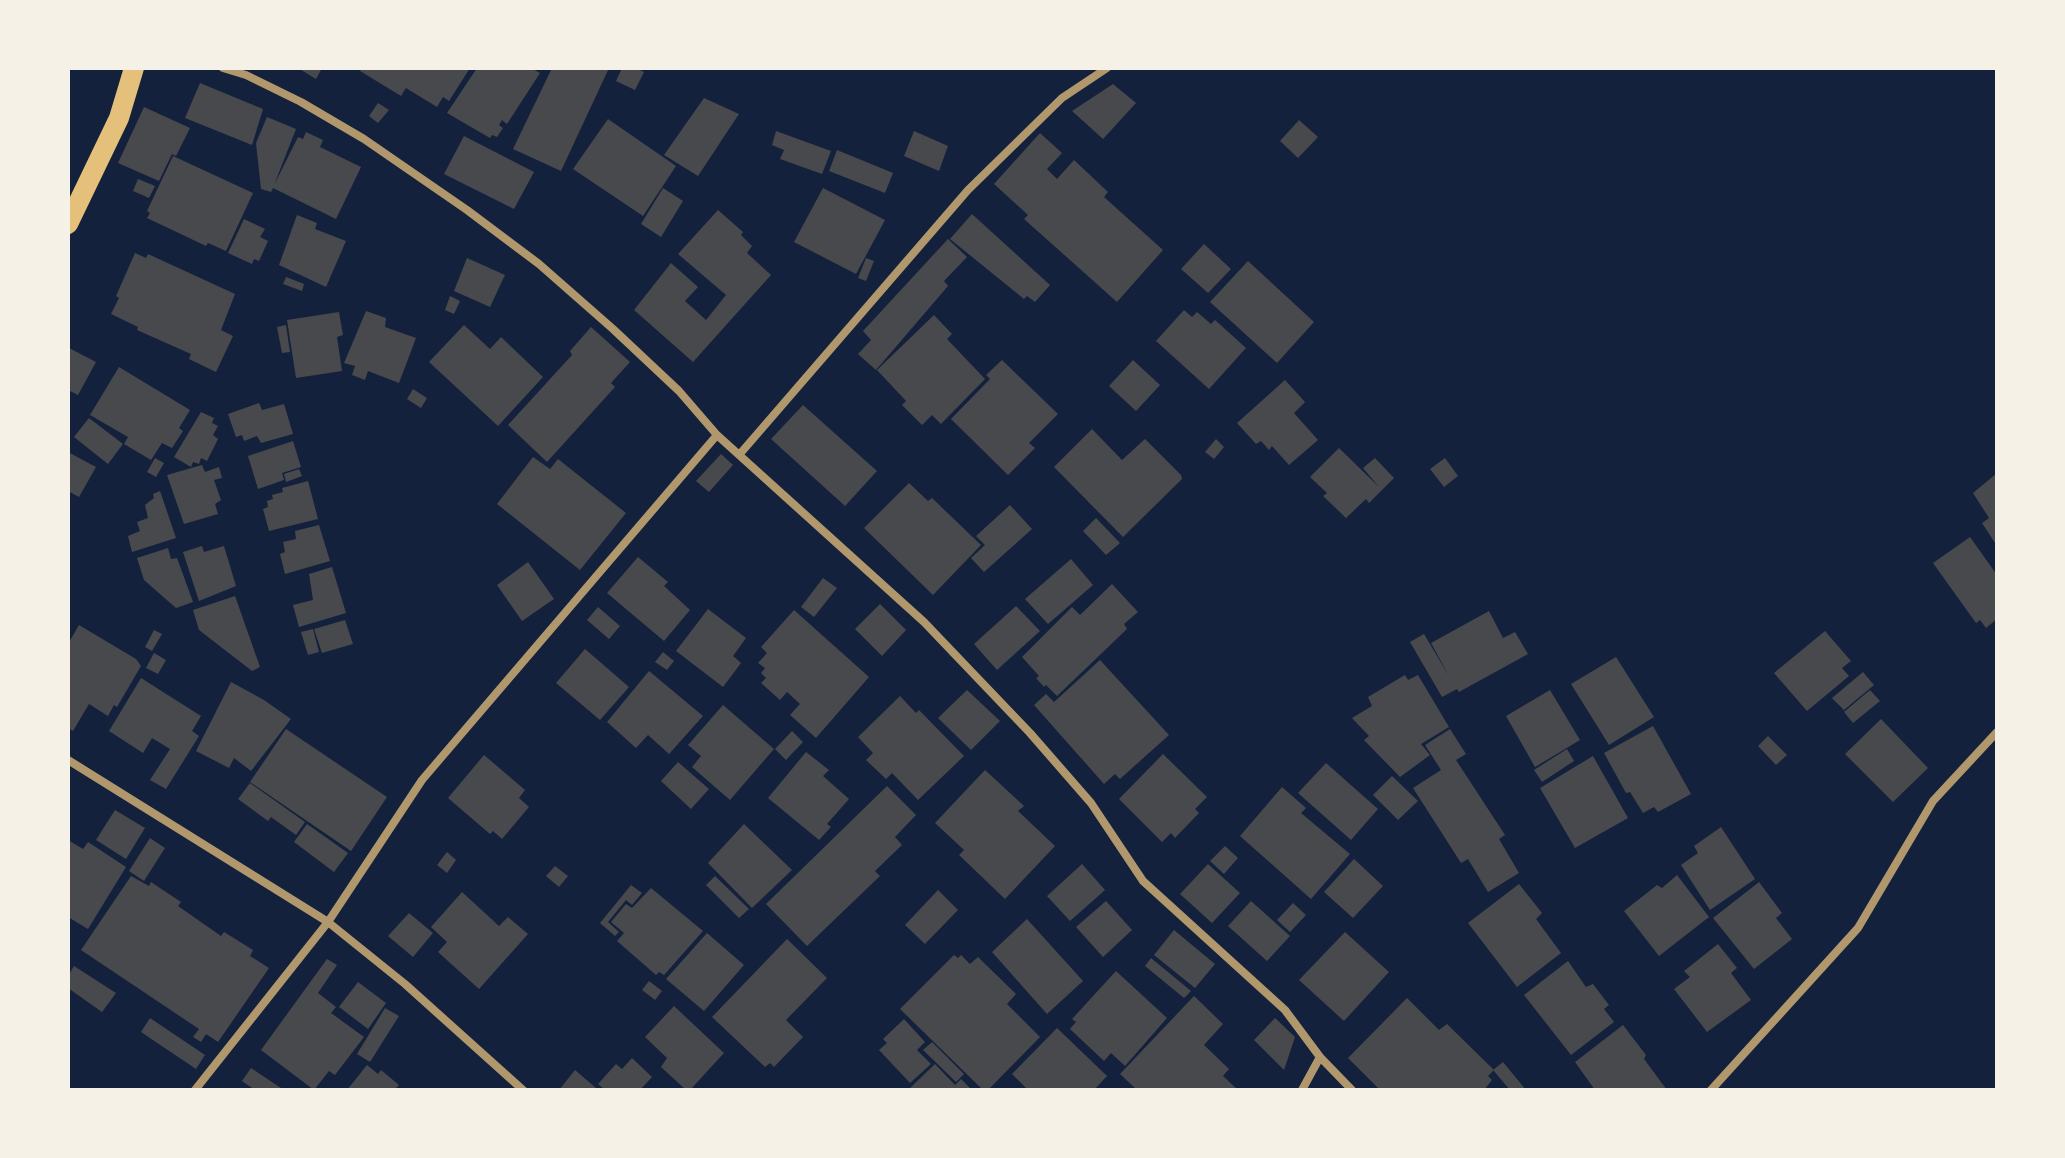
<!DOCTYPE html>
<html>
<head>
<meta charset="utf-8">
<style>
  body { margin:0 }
  #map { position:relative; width:2065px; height:1158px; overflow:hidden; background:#14213d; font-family:Barlow,sans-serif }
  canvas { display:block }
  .frame { position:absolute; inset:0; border:70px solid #f6f1e7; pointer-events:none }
</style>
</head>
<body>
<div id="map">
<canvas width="2065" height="1158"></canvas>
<div class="frame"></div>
</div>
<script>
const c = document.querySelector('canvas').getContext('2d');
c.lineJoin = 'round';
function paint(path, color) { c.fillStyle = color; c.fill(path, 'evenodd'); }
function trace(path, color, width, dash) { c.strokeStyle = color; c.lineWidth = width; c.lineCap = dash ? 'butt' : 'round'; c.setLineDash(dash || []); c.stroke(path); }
paint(new Path2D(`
  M298 68H322L316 79Z
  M362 68H470L449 101 443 97 437 107 406 88 401 96 360 71Z
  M477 68H531L540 73 507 124 502 120 499 125 503 128 497 137 492 135 490 138 447 113Z
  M552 68H609L561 171 513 149Z
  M622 68H636L644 72 635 90 616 81Z
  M200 83 263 109 252 145 185 118Z
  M1113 84 1136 103 1103 139 1072 111Z
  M704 98 739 114 698 176 664 155Z
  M378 103 389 110 378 123 369 116Z
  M144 107 190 128 176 156 172 154 159 181 118 163Z
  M267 117 296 129 274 185 298 137 303 139 306 132 323 140 320 147 361 167 336 219 273 188 271 192 261 189 256 143Z
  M608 119 676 166 643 216 573 169Z
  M1299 120 1318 137 1298 158 1280 141Z
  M776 131 831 151 822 174 780 159 784 150 772 145Z
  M914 131 948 146 939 171 904 156Z
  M1040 133 1062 153 1047 169 1057 179 1074 160 1108 192 1104 197 1163 250 1117 302 1024 219 1028 215 994 184Z
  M464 136 534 172 514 209 444 174Z
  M837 150 893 173 885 193 829 171Z
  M173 156 253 193 226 251 208 243 206 246 147 218 150 213 147 211Z
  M138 179 155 186 149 198 133 191Z
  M663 188 683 201 661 237 641 224Z
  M823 188 885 220 856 274 794 242Z
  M718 210 743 232 741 235 752 246 747 253 771 275 693 362 634 310 671 263 698 287 685 301 706 320 726 295 678 254Z
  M972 214 1050 285 1035 302 1027 296 1024 299 950 239Z
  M297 215 317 223 315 229 346 241 326 287 279 265Z
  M244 219 265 229 260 237 268 241 259 261 254 259 252 264 228 253Z
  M948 239 967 257 944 281 948 286 876 370 858 354 871 340 863 331Z
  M1204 244 1231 269 1208 293 1181 269Z
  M135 253 146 258 148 254 235 294 221 330 233 336 216 372 189 359 191 354 137 330 138 327 111 314 119 298 116 296Z
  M467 258 505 275 490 307 454 291Z
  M866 258 874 261 866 281 858 278Z
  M1248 261 1314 322 1277 363 1210 302Z
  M286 277 304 284 302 291 283 284Z
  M450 296 460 301 454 314 445 310Z
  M1184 310 1192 317 1197 312 1211 324 1215 320 1246 348 1209 389 1156 341Z
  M366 311 386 318 385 327 416 338 399 383 368 371 365 380 352 375 355 366 344 363Z
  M339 312 343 335 337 337 342 371 296 378 287 320Z
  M934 315 952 334 947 339 985 379 941 424 932 415 922 425 902 405 906 401 877 370Z
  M286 325 290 352 282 353 277 327Z
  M464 325 490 349 501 337 543 377 498 426 429 362Z
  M591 327 630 362 611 383 615 387 547 462 508 425 572 355 570 351Z
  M69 348 96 362 78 395 68 390Z
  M1002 360 1058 414 1029 443 1035 448 1008 475 951 419 990 379 986 375Z
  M1133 360 1160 385 1136 411 1109 386Z
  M119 367 190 410 179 428 183 431 172 448 162 443 151 460 124 444 128 437 90 415Z
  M1285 380 1305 402 1294 413 1318 440 1289 465 1272 446 1269 450 1261 441 1256 444 1237 423Z
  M413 389 427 398 421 408 407 399Z
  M259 403 262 410 284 404 293 434 261 443 257 436 244 441 242 435 236 437 228 414Z
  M803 405 877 471 845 506 771 439Z
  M201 412 214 418 212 423 218 426 213 435 218 439 207 461 201 458 199 464 193 462 191 467 174 457Z
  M89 418 123 444 108 464 74 437Z
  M1092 429 1122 460 1145 439 1181 475 1182 479 1123 537 1054 467Z
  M1216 439 1224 447 1214 459 1205 452Z
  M293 441 301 467 282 473 284 480 258 489 248 456Z
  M1339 448 1379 487 1363 468 1375 458 1394 478 1369 503 1366 499 1346 518 1323 496 1327 493 1310 477Z
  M68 452 96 467 79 497 68 491Z
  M721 454 733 465 709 492 696 481Z
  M533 457 550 469 558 459 626 513 580 570 497 504Z
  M155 458 164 463 156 477 147 472Z
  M1445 458 1458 476 1444 487 1430 469Z
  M202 465 205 472 219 467 222 478 214 480 221 500 215 504 218 514 184 524 167 475Z
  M299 469 302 476 286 482 284 474Z
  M1997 473V546L1982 523 1989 518 1973 493Z
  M308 481 318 519 269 531 263 509 268 507 267 501 273 499 272 495 283 492 282 488Z
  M909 483 928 501 932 498 981 545 933 595 864 528Z
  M160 491 176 538 132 552 128 536 140 531 137 522 148 518 145 505 154 498 153 494Z
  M1010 505 1032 529 984 572 971 558 985 545 976 536Z
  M1096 518 1120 543 1106 555 1083 531Z
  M319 525 330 561 285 574 280 554 285 552 283 542 296 539 295 531Z
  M1970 537 1997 575V619L1986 628 1980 620 1976 623 1933 563Z
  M202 546 204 552 224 546 236 586 199 601 183 552Z
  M168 548 171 559 177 558 193 602 176 608 144 580 137 558Z
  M638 557 668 582 664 586 690 610 664 641 607 593Z
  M1071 559 1093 585 1048 624 1025 599Z
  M528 562 554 599 522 621 497 585Z
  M332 567 346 613 299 627 293 605 313 600 309 574Z
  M823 578 837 588 814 617 801 607Z
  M1112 584 1138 612 1124 624 1127 629 1057 696 1046 685 1044 687 1036 678 1039 676 1022 657 1072 607 1080 615Z
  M235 596 260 667 252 671 199 630 193 610Z
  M880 604 906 630 882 656 855 629Z
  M1016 606 1040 631 997 670 974 644Z
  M598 607 620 626 609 639 587 620Z
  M708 609 746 638 733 656 741 663 723 687 676 651Z
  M794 610 869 677 816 738 790 715 800 704 787 692 780 700 761 683 766 678 761 673 765 668 758 663 767 653 761 647Z
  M1489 611 1503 638 1515 632 1528 654 1459 692 1457 689 1442 697 1410 642 1424 634 1449 676 1431 643Z
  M345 620 353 644 322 653 314 629Z
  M79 625 136 659 141 666 117 707 114 705 108 716 89 704 73 731 68 728V644Z
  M313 629 319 652 308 655 301 632Z
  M154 630 162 634 152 651 145 647Z
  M1825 631 1851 661 1842 668 1849 676 1807 711 1774 673Z
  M585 649 629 687 600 720 556 683Z
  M663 652 674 661 667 670 655 662Z
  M154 653 166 660 158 674 146 668Z
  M1616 657 1654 717 1609 745 1571 684Z
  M1100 660 1169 735 1120 779 1115 774 1104 784 1034 705 1046 694 1054 702Z
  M649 671 703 716 669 754 648 735 636 748 607 722Z
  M1863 672 1874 685 1844 710 1832 698Z
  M1405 675 1408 680 1418 675 1449 727 1421 744 1430 755 1400 777 1364 740 1369 736 1352 718 1372 706 1368 697Z
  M141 678 201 716 192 731 199 736 166 789 150 780 170 749 152 738 143 753 109 731Z
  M231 682 264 700 291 719 251 771 234 758 229 768 196 751Z
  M967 690 1000 721 971 750 938 718Z
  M1550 690 1580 740 1535 767 1506 716Z
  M1870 690 1880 701 1853 723 1844 712Z
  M900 696 916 713 919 710 964 756 918 800 892 773 886 779 866 760 873 753 858 737Z
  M723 705 774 749 730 800 692 767 701 756 688 745Z
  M1881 719 1928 768 1893 802 1845 754Z
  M1653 726 1691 794 1658 812 1654 807 1643 813 1630 792 1626 793 1604 753Z
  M286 729 387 797 351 851 250 782Z
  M1450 729 1466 754 1456 760 1505 835 1499 839 1519 873 1488 892 1468 859 1461 863 1413 788 1441 770 1425 745Z
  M792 731 803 742 786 760 775 749Z
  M1768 736 1787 755 1776 765 1758 746Z
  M1567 749 1574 761 1542 782 1534 770Z
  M806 752 829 770 823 776 849 799 827 824 831 827 819 840 768 798Z
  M1163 754 1207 797 1195 809 1199 813 1175 838 1171 833 1162 842 1119 799Z
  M484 755 525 790 519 798 529 807 502 839 493 831 490 834 448 798Z
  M1593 756 1628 818 1575 848 1540 788Z
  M678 762 709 789 691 809 661 781Z
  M1326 763 1378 809 1351 840 1298 793Z
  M985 770 1024 806 1018 811 1055 846 1005 899 959 855 964 850 935 823Z
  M1392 776 1418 801 1398 820 1373 795Z
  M250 783 305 822 296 835 271 817 268 821 238 799Z
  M887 786 916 815 895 837 902 845 875 871 880 876 807 946 766 904Z
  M1282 787 1306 808 1301 813 1350 854 1311 899 1240 836Z
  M115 810 145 828 126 859 96 840Z
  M307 824 348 853 334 872 294 842Z
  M744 824 792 870 752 908 708 863Z
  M1721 827 1755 879 1710 910 1681 865 1698 853 1694 846Z
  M150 838 165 848 144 881 129 871Z
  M68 840 83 849 88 842 126 867 88 929 68 917Z
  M1225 846 1238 858 1224 874 1210 861Z
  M447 852 456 860 447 873 437 865Z
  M1354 859 1383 886 1353 918 1324 892Z
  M1082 864 1105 890 1070 921 1047 896Z
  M1208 864 1240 893 1212 923 1180 894Z
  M555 866 568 876 559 887 546 876Z
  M1677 875 1709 917 1659 956 1624 911 1657 885 1662 888Z
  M131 876 149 886 151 882 181 902 178 906 221 936 224 932 253 950 250 956 269 968 218 1042 206 1034 201 1042 193 1037 199 1029 81 950Z
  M715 876 749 909 739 918 706 885Z
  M1759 882 1782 913 1776 918 1792 939 1754 969 1713 918Z
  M1519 884 1542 913 1536 919 1561 953 1517 987 1468 923Z
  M631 885 642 893 632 905 626 900 608 922 619 932 615 936 600 923Z
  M651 888 703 931 664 975 659 972 656 975 617 941 624 933 611 922 626 904 632 908Z
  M938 890 958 910 925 944 905 925Z
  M462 892 499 926 508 917 528 934 479 989 438 952 447 942 431 927Z
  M1106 901 1132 930 1103 957 1076 927Z
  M1251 901 1290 936 1267 961 1228 926Z
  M1293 903 1306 915 1290 932 1277 920Z
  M409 913 433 933 413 957 388 936Z
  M1027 919 1083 981 1047 1014 992 952Z
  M1174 930 1215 964 1195 988 1154 955Z
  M1345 932 1389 972 1344 1021 1299 980Z
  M707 933 744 965 704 1011 666 979Z
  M787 939 827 978 786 1020 803 1037 774 1067 770 1063 765 1067 712 1017Z
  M1718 944 1737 968 1731 973 1751 1000 1707 1032 1674 989 1690 977 1684 971Z
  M954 955 958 958 961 955 970 964 978 957 1016 994 1007 1004 1040 1037 988 1090H983L900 1009Z
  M1151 958 1191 991 1184 998 1145 966Z
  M327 959 337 965 318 993 336 1007 331 1013 364 1037 335 1075 329 1071 314 1090 261 1050Z
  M1568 961 1586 987 1593 984 1609 1005 1604 1009 1614 1022 1571 1055 1524 995Z
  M74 966 116 993 102 1012 68 988V976Z
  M1116 971 1167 1018 1125 1066 1111 1053 1104 1061 1070 1029 1076 1022 1072 1019Z
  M649 981 662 991 655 1000 642 990Z
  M358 982 386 1003 368 1029 339 1007Z
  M1194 996 1223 1024 1204 1045 1229 1069 1223 1076 1238 1090H1137L1120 1074Z
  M1407 998 1439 1030 1447 1024 1494 1070 1488 1076 1492 1080 1484 1090H1380L1348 1058Z
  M674 1006 724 1053 690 1090H686L661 1067 667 1058 645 1037Z
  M385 1008 399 1016 370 1062 357 1054Z
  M150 1018 205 1055 196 1069 141 1032Z
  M1275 1018 1295 1037 1284 1070 1254 1040Z
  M904 1019 925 1042 917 1050 931 1064 910 1083 879 1050 887 1043 883 1039Z
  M1623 1025 1646 1055 1644 1059 1667 1090H1595L1575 1062Z
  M1057 1028 1107 1076 1094 1090H1028L1012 1074Z
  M932 1042 964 1074 956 1082 923 1050Z
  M632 1058 652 1077 640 1090H605L598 1084 616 1064 622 1069Z
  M1503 1062 1526 1090H1510L1493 1070Z
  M935 1064 955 1085 961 1079 972 1090H912L910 1088Z
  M367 1065 378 1074 381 1070 399 1085 396 1088 399 1090H347Z
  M251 1068 284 1090H255L242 1081Z
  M575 1070 596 1088 594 1090H559Z`), '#48494c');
trace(new Path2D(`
  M223 68 246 75 301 102 364 139 467 210 539 264 613 329 679 391 717 435 924 622 1030 733 1091 803 1143 881 1285 1010 1320 1057 1352 1090
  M739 455 968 190 1062 98 1107 68
  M68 760 328 922 405 984 523 1090
  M195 1090 328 922 422 780 717 435
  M1302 1090 1320 1057
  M1711 1090 1858 928 1933 801 1997 732`), '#b1986c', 8);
trace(new Path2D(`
  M68 224 119 118 134 68`), '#e5c07b', 20);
</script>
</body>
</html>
